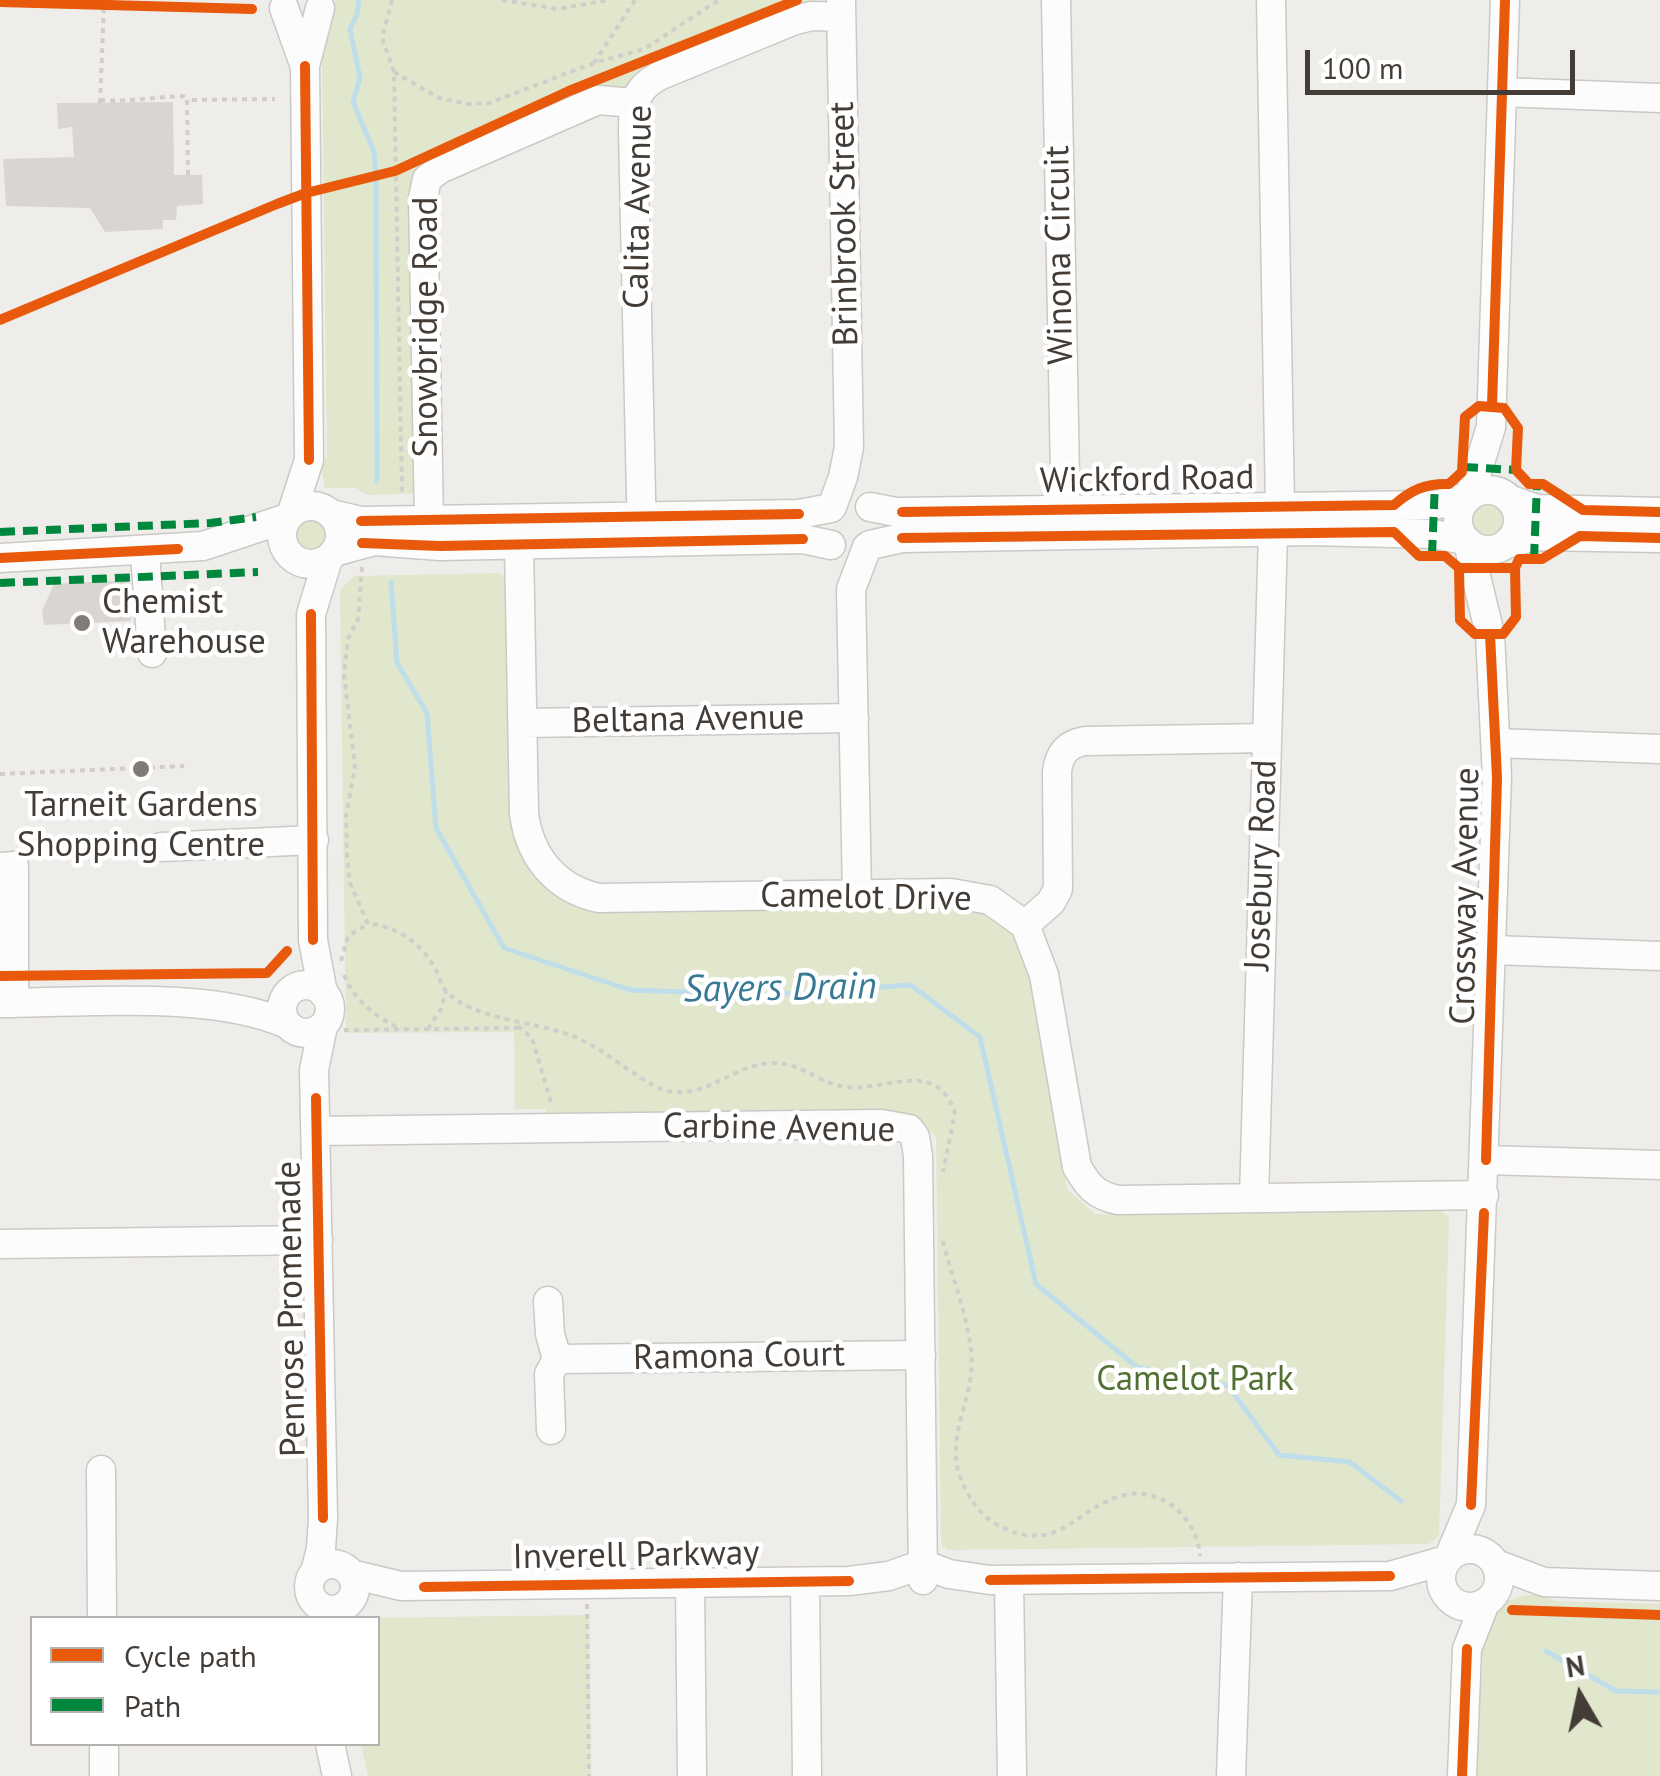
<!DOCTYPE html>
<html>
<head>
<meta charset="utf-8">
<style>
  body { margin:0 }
  #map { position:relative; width:1660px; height:1776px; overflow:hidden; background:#efedea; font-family:"PT Sans",sans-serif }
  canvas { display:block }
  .legend { position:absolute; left:30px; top:1616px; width:350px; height:130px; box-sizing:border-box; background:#fff; border:2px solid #b4b1af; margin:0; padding:12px 18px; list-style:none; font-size:30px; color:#443d37 }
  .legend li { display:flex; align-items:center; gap:20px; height:50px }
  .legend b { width:50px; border:2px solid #b4b1af }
  .north { position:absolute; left:1530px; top:1646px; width:100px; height:100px; -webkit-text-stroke:8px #fff; paint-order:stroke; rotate:351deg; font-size:28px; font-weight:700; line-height:40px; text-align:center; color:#443d37 }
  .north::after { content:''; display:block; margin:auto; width:35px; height:45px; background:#443d37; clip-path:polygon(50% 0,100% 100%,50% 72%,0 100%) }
  .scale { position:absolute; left:1305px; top:50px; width:270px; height:45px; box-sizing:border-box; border:5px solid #443d37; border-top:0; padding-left:12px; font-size:30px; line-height:35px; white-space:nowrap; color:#443d37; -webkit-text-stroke:8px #fff; paint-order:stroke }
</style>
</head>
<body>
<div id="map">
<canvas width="1660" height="1776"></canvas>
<ul class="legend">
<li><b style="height:12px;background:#e8590c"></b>Cycle path</li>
<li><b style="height:12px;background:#00873e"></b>Path</li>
</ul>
<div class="north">N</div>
<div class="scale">100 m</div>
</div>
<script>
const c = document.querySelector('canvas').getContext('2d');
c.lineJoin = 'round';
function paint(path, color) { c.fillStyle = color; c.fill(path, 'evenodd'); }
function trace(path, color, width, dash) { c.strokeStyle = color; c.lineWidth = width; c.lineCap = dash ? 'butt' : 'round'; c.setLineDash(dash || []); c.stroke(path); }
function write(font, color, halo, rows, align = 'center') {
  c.font = font + ' "PT Sans",sans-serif'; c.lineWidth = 9; c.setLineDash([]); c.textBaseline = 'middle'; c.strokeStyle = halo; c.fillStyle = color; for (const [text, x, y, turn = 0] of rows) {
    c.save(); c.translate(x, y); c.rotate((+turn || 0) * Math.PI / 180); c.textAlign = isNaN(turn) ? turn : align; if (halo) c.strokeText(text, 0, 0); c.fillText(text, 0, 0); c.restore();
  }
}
paint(new Path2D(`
  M335 0H815L641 77 623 93 432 164 420 493 367 495 356 488H325L321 464 327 457 322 64 317 58Z
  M1470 520a18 18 0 1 1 36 0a18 18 0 1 1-36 0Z
  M294 535a16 16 0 1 1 32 0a16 16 0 1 1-32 0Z
  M499 573 507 581 515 839C533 885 566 910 616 912L962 907 982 911 1006 925 1017 937 1034 970 1067 1189 1095 1214 1441 1210 1449 1218 1439 1536 1429 1544 948 1550 941 1544 936 1137 914 1116 547 1120 546 1109H515L514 1032 346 1033 340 590 354 576Z
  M1525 1595H1543L1555 1601 1660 1604V1776H1475L1480 1644 1498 1604Z
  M589 1615 591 1776H368L361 1744H378V1618H362Z`), '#e0e7cc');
trace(new Path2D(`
  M359 0 357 15 350 29 360 78 353 102 374 152 376 175 377 481
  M391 582 397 663 427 713 436 828 504 948 630 990 765 995 911 985 980 1037 1036 1284 1137 1367 1228 1386 1279 1455 1350 1462 1401 1501
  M1546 1651 1616 1691 1660 1692`), '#bfdee9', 5);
paint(new Path2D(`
  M173 102 174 175H202L203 204 177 206 176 220H163V229L105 232 90 208 6 206 3 159 74 157 72 127 58 129 57 103Z
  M129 580 131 621 44 625 42 611 54 584Z`), '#d9d6d2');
const minor = new Path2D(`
  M1056 0 1066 528
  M1271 0 1280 506
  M284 8 304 64
  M1502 92 1660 98
  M1458 520a30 30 0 1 1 60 0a30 30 0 1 1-60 0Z
  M1470 495 1491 427 1505 0
  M1511 500 1537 509 1660 512
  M282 535a29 29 0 1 1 58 0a29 29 0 1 1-58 0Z
  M832 507 843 477 849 447 841 1
  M870 507 896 512 1435 505 1468 497
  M292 512 309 460 305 66 320 8
  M331 514 361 521 799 514 831 508
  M429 521 423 198 427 179 440 169 598 100 634 103
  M642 542 633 131C633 103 635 88 661 75L795 20 812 16 841 17
  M1507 544 1534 536 1660 538
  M519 545 524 814C530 857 556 889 599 898L951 893 990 900 1025 925 1044 975 1077 1167C1089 1187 1095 1195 1118 1200L1484 1195
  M870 545 902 538 1311 531 1433 534 1464 540
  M145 552 152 653
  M334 552 374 541 440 546 803 539 831 545
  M0 558 203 546 287 518
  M523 723 854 718
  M1496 743 1660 749
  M161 847 314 840
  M0 867 14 866V1003
  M857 894 851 589 867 547
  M1025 925 1051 902 1058 889 1057 772C1059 754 1067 744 1085 741L1267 738
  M1493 950 1660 956
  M282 1009a24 24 0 1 1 48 0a24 24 0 1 1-48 0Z
  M323 993 313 940 311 614 328 559
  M0 1003C85 1003 209 990 287 1024
  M317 1131 881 1124 909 1129 915 1137 918 1156 923 1580
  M1486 1160 1660 1165
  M1254 1198 1273 532
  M0 1244 318 1240
  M548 1301 550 1334 557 1359 549 1374 551 1430
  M557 1359 921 1355
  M101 1470 102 1618
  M1441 1578a29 29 0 1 1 58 0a29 29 0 1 1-58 0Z
  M1449 1557 1471 1505 1497 777 1490 634 1468 543
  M1496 1564 1544 1582 1660 1586
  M309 1587a23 23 0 1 1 46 0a23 23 0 1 1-46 0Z
  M315 1572 321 1549 323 1518 314 1070 323 1026
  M351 1574 401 1586 849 1581 889 1576 923 1564 949 1574 990 1580 1390 1576 1446 1560
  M1009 1580 1012 1776
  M805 1582 807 1776
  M690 1584 692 1776
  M104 1744V1776
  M330 1744 337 1776
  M1231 1776 1238 1577
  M1462 1776 1467 1649 1485 1603`);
trace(minor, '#cbc9c6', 31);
trace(new Path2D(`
  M392 0 382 38 394 72 402 496
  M502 0 558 9 609 0
  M594 63 635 0
  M394 72 439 98 468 104 489 103 594 63 644 49 719 0
  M100 100C129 102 154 97 183 96L187 100
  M100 103 104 5
  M188 175 187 100 275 99
  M362 567 358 619 348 639 344 674 355 767 346 816 347 856 350 883 368 924C397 925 423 945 436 970 439 976 441 985 446 991 471 1019 536 1022 570 1035 605 1048 630 1075 663 1090 702 1100 723 1073 758 1065 798 1056 812 1082 846 1087 884 1092 937 1057 955 1113L943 1172
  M0 774 184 766
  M341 961 348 936 368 924
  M344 975C354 1000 377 1018 401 1029
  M518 1026 532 1038 552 1106
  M428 1029 441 1009 446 990
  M344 1030 518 1028
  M943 1241C952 1278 967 1313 971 1351 977 1399 941 1437 963 1484 971 1501 979 1514 996 1524 1057 1558 1074 1509 1121 1496 1160 1484 1198 1518 1200 1556
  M587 1604 589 1776`), '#d0cdcb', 4, [5, 5]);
trace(minor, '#fdfcfc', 28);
trace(new Path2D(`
  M1463 467 1516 470
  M0 532 210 523 256 517
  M1432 555 1435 483
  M1534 559 1537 484
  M0 583 258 572`), '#00873e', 8, [15, 8]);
trace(new Path2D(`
  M0 2 252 9
  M305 66 309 460
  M0 320 277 204 306 193 395 171 569 91 797 0
  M1492 406 1505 0
  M902 512 1394 505C1411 490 1426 483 1449 484L1462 472 1465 417 1479 406 1504 408 1518 428 1516 470 1529 484H1543L1583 510 1660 512
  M361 521 799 514
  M902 538 1394 532 1419 556H1445L1459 568H1515L1519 559H1542L1580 536 1660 538
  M362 543 440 546 803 539
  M0 558 178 549
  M1459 568 1460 620 1475 634H1503L1516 617 1515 568
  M311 614 313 940
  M0 976 267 973 287 951
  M316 1098 323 1518
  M1486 1160 1497 778 1490 634
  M1471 1505 1484 1213
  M990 1580 1390 1576
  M424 1587 849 1581
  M1512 1610 1660 1615
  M1462 1776 1467 1649`), '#e8590c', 10);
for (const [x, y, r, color] of [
  [82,623,10,"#807b76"],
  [141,769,10,"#807b76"]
]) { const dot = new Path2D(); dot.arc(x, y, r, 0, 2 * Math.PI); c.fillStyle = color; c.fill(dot); trace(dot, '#fff', 4); }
write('35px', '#443d37', '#fff', [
  ["Calita Avenue",639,207,-89],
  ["Brinbrook Street",845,224,-91],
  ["Winona Circuit",1060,255,-91],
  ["Snowbridge Road",427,327,-90],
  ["Wickford Road",1147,480,-1],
  ["Beltana Avenue",688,720,-1],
  ["Josebury Road",1262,865,-88],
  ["Crossway Avenue",1466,896,-89],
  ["Camelot Drive",866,898,1],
  ["Carbine Avenue",779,1129,1],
  ["Penrose Promenade",292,1309,-91],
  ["Ramona Court",739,1357,-1],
  ["Inverell Parkway",636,1556,-1]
]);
write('35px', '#443d37', '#fff', [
  ["Chemist",102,603],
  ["Warehouse",102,643],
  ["Tarneit Gardens",141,806,"center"],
  ["Shopping Centre",141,846,"center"]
], 'left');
write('35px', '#517031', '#fff', [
  ["Camelot Park",1195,1380]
]);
write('italic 38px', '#387a95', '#fff', [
  ["Sayers Drain",780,989,-1]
]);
</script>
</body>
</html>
